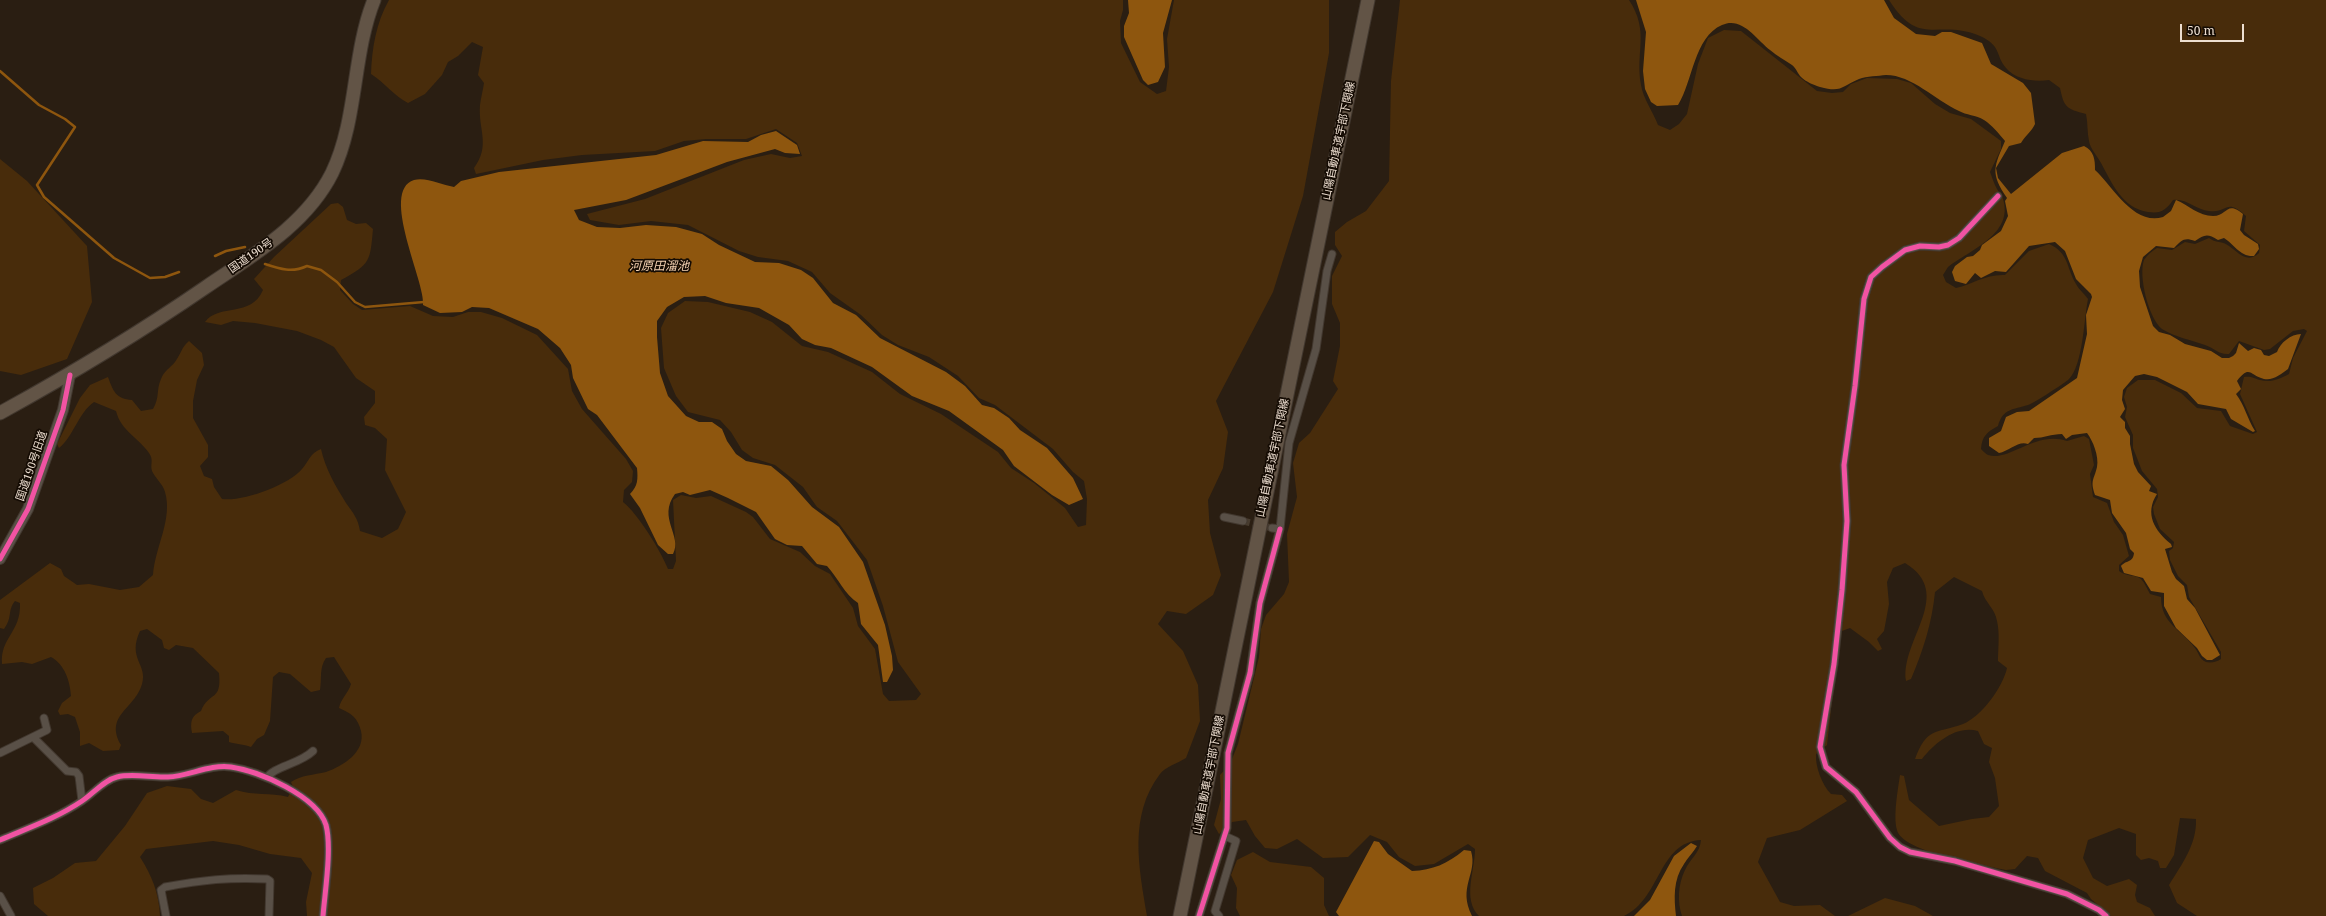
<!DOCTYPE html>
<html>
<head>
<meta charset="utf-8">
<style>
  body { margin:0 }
  #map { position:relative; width:2326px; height:916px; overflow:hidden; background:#2a1e12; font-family:"Noto Serif",serif }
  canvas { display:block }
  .scale { position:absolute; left:2180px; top:24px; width:64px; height:18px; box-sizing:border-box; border:2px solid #edded0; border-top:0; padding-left:5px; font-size:12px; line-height:14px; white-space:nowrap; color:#edded0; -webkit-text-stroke:3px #140b03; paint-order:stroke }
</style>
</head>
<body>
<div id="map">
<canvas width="2326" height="916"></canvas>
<div class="scale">50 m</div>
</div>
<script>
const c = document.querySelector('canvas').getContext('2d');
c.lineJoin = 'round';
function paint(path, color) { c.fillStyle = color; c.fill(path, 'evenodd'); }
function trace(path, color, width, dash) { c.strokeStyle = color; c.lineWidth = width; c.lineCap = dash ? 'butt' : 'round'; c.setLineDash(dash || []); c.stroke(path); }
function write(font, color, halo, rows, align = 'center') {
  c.font = font + ' "Noto Serif","Noto Sans JP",serif'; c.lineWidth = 3.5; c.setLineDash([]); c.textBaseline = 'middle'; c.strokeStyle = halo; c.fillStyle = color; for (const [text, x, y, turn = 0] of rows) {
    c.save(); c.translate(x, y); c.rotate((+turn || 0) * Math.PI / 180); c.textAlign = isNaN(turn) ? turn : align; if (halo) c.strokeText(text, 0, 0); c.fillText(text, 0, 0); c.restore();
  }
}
paint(new Path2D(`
  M389 0H1123V10L1120 21 1121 43 1140 82 1157 94 1166 91 1169 67 1167 39 1174 0H1329V53L1303 196 1273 292 1216 401 1228 432 1223 468 1208 500 1210 533 1221 575 1213 595 1186 614 1167 611 1158 624 1183 651 1198 685 1200 721 1186 758C1178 763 1165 767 1160 774 1128 816 1139 868 1147 916H307L306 902 312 873 301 858 270 854 239 845 213 841 146 849 140 857C152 876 159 893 160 916H48L34 904 33 888 53 878 75 863 96 861 125 826 147 793 167 786 191 789 201 799 213 803 236 790C254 796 270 792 288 797L293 787 291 782C301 775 314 775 326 772 343 766 366 752 361 731 358 718 351 713 339 708 341 698 348 694 351 684L334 657 326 658C319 668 322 678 320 690L311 692 290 674 279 672 273 677 270 721 264 735 257 739 251 747C243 744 236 744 229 742V736L223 731 192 733C190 722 191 716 201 711 209 691 222 702 219 673L193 648 176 645 169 650 164 648 162 640 147 629 140 631C127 659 148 664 142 684 135 709 104 715 121 745L119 750 103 751 89 743 80 746V732L75 717 68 714 60 715 58 711 62 703 71 696C70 681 65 665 51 657L32 664 22 662 2 664C0 637 21 633 20 603L15 601C7 611 13 617 4 629L0 628V600L50 563 61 569 64 576 77 585 89 584 120 590 139 587 153 575C155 547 173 519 165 492 163 484 155 478 152 471 150 464 154 460 149 453 138 437 121 431 116 411L94 402C78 413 74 436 59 448L57 444 80 398 90 385 108 377C113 391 116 399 132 400L141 411 153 409C160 397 156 390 161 379 164 371 170 368 175 362 181 354 181 348 189 341L202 353 204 365 197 380 193 401V418L208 445V457L200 466 204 476 212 479 214 487 222 499C242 502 289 485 302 469 309 461 310 453 321 449 325 468 336 487 346 503 353 513 358 518 360 531L382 538 398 529 406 512 385 470 387 439 375 428 365 425 364 417 375 403V391L356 378 334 347 321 340 297 331 255 323 233 321 221 325 205 322C219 303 251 318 263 290L254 279 274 257 331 204 338 203 343 207 347 220 356 224 366 223 373 229C370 261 371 264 341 280L340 290 353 304 362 310 410 306 433 316 453 317 468 312H481L502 318 537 335 568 369 572 391 582 409 626 459 633 471 632 482 624 490 623 502C638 514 661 551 668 569H673L676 561 673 500 681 495 696 498 711 496 746 512 753 517 770 539 800 552 815 566 830 574 853 608 858 626 875 649 883 694 889 701 916 700 921 694 898 662 883 606 867 560 837 521 817 507 803 487 775 465 753 458 742 450 731 432 720 420 688 412 676 396 664 368 661 328 668 313 685 301 708 302 750 312 772 322 802 346 828 352 872 372 900 394 941 414 998 452 1011 468 1034 483 1065 508 1078 527 1086 525 1087 499 1084 481 1073 472 1053 449 995 405 979 398 958 376 929 357 898 345 882 335 861 315 830 293 812 272 788 261 758 257 739 251 688 225 651 221 619 225 590 220 587 214 645 199 744 160 771 154 790 158 802 156 797 143 776 129 746 139H706L684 141 655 151 582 155 543 160 476 174 474 168C491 145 478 130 480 105 481 97 483 90 484 83L478 75 483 47 472 42 458 56 448 62 442 75 425 94 408 103C394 96 385 83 371 74 372 48 376 23 389 0Z
  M1400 0H1629C1650 32 1635 51 1641 85 1643 98 1653 112 1658 125L1670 130 1679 124 1687 114 1698 64 1708 38 1724 30 1741 31 1817 91 1832 93 1843 92 1851 84 1867 78 1897 79 1911 83 1935 104 1950 113 1971 119 2001 141V149L1990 172C1992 177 1994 184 1997 189 1999 193 2002 195 2003 199 2014 234 1970 250 1948 267L1943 275 1946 282 1956 288C1973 284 1986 274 2005 275L2029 251 2049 244C2069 253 2066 267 2076 284 2079 290 2084 293 2088 299 2084 318 2083 365 2069 379 2065 383 2034 403 2028 405 2013 410 2003 408 1998 426 1987 432 1982 436 1981 449 1983 451 1986 454 1988 455 2009 462 2036 430 2067 441L2084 436 2089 439 2094 465 2090 474 2093 497 2107 503 2114 522 2123 535 2129 556 2119 565V571C2126 577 2135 574 2141 579 2145 583 2147 589 2150 594L2161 597C2161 624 2181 629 2195 648 2199 653 2199 659 2206 662 2211 663 2217 662 2221 659V652L2189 597 2187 585 2178 576 2170 560 2169 551 2173 548 2174 542 2160 529 2154 514 2153 507 2158 497 2157 489 2142 471 2137 458 2133 448V435L2125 417 2127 407 2124 397 2127 388 2138 380H2155L2181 393 2197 408 2221 411 2230 426 2253 434 2257 432 2240 394 2244 377C2251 376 2253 378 2260 380 2271 383 2279 379 2289 374L2293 358 2307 331 2304 329 2293 331 2270 349 2264 350 2239 341 2229 354C2219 355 2214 348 2205 345 2191 340 2175 337 2162 329 2149 319 2138 276 2144 260 2147 255 2152 251 2157 248L2172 250 2185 242 2195 244 2209 238C2215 243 2223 241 2229 246 2239 253 2247 264 2259 253L2260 245 2244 231 2246 216C2225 197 2228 214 2209 211 2196 210 2186 198 2173 200 2166 210 2161 214 2148 212 2122 208 2112 183 2101 163 2097 156 2090 148 2089 141 2087 132 2088 123 2086 114 2066 109 2064 107 2060 88L2049 80C2035 82 2016 80 2006 68 1995 55 2002 46 1980 36 1937 18 1920 49 1889 0H2326V916H2197L2177 903 2169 885C2182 864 2197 844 2196 819L2180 818 2174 855 2166 868H2160L2158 861 2149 858 2141 860 2136 855V834L2119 828 2088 840 2083 858 2093 878 2107 886 2129 879 2137 885 2135 895 2137 902 2150 908 2155 916H2111L2091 899 2087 893 2045 871 2038 858 2027 856 2015 869 2006 870C1983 865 1902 852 1897 830 1893 816 1898 789 1900 775L1904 776 1909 800 1939 826 1972 819 1989 817 1999 806 1995 778 1989 762 1992 748 1984 744 1978 731C1956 725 1935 743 1922 759H1915C1927 727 1935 734 1963 724 1981 717 2003 687 2007 668L1998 661C1998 649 2000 633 1997 621 1995 608 1985 603 1982 591L1954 577 1935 592C1932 623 1923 651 1911 679L1906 681C1900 640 1956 594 1905 563L1893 568 1887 582 1889 604 1884 631 1877 639 1882 649 1878 651 1869 642 1850 628 1842 631 1837 656 1827 745 1816 754C1815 766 1822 785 1831 794L1842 795 1847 801 1800 830 1767 838 1758 862 1780 902 1794 906 1820 905 1835 916H1682C1677 902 1678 884 1685 870 1690 859 1700 853 1701 840 1658 842 1661 899 1624 916H1479C1462 899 1475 871 1475 849L1468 844 1434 864 1415 866 1399 857 1387 842 1370 835 1348 857 1323 858 1297 839 1277 849 1265 848 1255 836 1246 820 1232 822 1219 834 1214 825 1221 799 1220 775 1230 764 1238 744 1259 657 1261 629 1266 615 1284 594 1289 582 1287 534 1297 497 1293 463 1299 443 1310 433 1338 389 1333 381 1340 346V323L1332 304V276L1342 256 1335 245V232L1347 222 1366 211 1389 181 1391 81Z
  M0 159 27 181 87 246 92 302 67 359 21 375 0 371Z
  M1253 852 1270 862 1311 867 1324 878V905L1329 916H1240L1236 908 1237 888 1231 875 1237 860Z
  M1885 898 1915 906 1933 916H1848Z`), '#482c0b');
paint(new Path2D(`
  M1128 0H1172L1163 33 1165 67 1158 82 1148 85 1143 80 1124 37V26L1129 13Z
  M1636 0H1884L1894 18 1916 34 1935 36 1942 32H1951L1982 43 1991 64 2023 83 2031 93 2035 124C2032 131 2025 136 2021 143L2009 146 1996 168 1998 178 2011 194 2062 153 2084 146C2094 151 2095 159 2095 170 2112 185 2133 226 2163 217L2171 211 2176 200C2188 205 2199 216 2213 216 2228 216 2226 200 2243 214L2240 230 2244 235 2258 244 2259 249 2254 256C2240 257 2234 244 2224 238L2218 240C2207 233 2204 235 2195 241 2184 237 2182 240 2174 248L2156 246 2143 257 2139 271 2140 287 2153 326 2159 332 2170 335 2185 344 2211 351 2222 358H2229L2233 356 2236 353 2239 343 2248 351 2254 348 2261 350 2264 355 2269 356 2277 352C2280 343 2291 334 2301 334L2288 369C2281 374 2273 381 2264 379 2250 376 2250 364 2237 381L2241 389 2236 394C2245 406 2247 418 2255 431L2253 432 2231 419 2226 409 2198 404 2187 392 2157 377 2144 374 2135 376 2123 390 2122 400 2125 409 2120 417 2125 422V428L2130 436V444L2134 464 2138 472 2151 486 2149 491 2157 494C2144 514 2155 531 2171 544L2172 547 2165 549 2172 572 2176 579 2184 586 2187 599 2195 608 2220 655 2212 660H2207L2202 656 2197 648 2176 628 2164 606V593L2151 591 2143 578 2124 573 2121 566C2126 560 2133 563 2134 553L2130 549 2126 533 2112 513 2110 500 2095 495C2090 480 2094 480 2097 467 2099 456 2093 441 2087 433L2072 435 2066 439 2062 434C2051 434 2044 438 2034 438L2028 444C2019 440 2009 451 1999 453L1989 446V438L2001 431 2006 417 2017 412 2029 411 2077 378 2087 334 2086 315 2092 297 2091 294 2076 279 2065 251 2055 242 2029 246 2006 272 1995 271 1981 278 1975 273 1966 284 1955 281 1952 272 1955 266 1967 257 1973 256 1980 250 1982 245 2001 231 2008 216 2005 201 2007 198C1990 173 1994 167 2005 141 1999 134 1992 125 1984 120 1976 115 1966 115 1959 111 1935 100 1912 75 1886 75 1878 76 1867 76 1859 79 1842 86 1842 93 1820 87 1814 85 1806 82 1801 77 1798 74 1796 68 1792 65 1785 60 1777 56 1770 50 1756 39 1742 16 1722 25 1694 37 1693 81 1678 105L1657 106 1651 102 1645 89 1643 71 1646 32Z
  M776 131 797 145 800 154 785 153 775 149 727 162 626 200 574 210 579 220 597 227 620 228 646 225 676 227 702 234 719 245 755 262 779 263 801 270 813 278 833 303 856 315 880 338 946 372 965 386 982 405 994 408 1009 418 1020 430 1047 448 1073 478 1083 499 1069 505 1052 495 1014 466 1003 450 949 411 912 396 872 367 831 348 815 345 802 339 789 325 759 308 726 303 705 296 684 297 667 307 657 321V337L660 373 668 396 686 416 699 422H712L722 429 727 441 736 454 746 461 771 466 788 480 812 507 839 527 863 562 885 625 892 656 893 670 887 682H883L878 645 861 624 858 603C845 595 838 578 827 566L817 564 802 546 787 545 775 539 756 512 728 498 710 490 690 495 683 492 675 494C657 518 683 536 673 554H668L658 545 640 508 630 494C638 486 638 479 637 468L597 415 588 409 573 378 571 365 560 348 538 329 489 308 472 307 462 312 440 313 423 305C426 283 379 191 414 180 427 177 441 185 454 187L461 181 499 172 656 155 703 141 748 142 761 135Z
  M1374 841 1379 842 1388 854 1412 871C1433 870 1447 864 1464 850L1471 851C1478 874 1457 887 1472 916H1339L1336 912Z
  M1691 843 1697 846C1693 853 1688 857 1684 864 1673 880 1674 898 1676 916H1634L1650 900 1674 856Z`), '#8e560e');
trace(new Path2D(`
  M0 71 39 105 65 119 75 127 37 185 44 197 114 258 150 278 165 277 179 272
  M215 256 226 251 245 247
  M265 264C280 269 292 273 307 266L321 270 337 282 355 302 365 307 424 302`), '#8e560e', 2.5);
trace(new Path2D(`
  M1243 521 1272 528`), '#473b2e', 7, [7, 3.5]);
const street = new Path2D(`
  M1998 196 1959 238 1948 245 1939 247 1920 246 1905 250 1882 267 1871 277 1864 299 1855 386 1844 465 1847 521 1842 590 1834 664 1820 747 1826 767 1856 792 1890 838 1900 847 1910 852 1955 861 2067 894 2099 910 2106 916
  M1224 517 1243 521
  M1272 528 1280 529 1289 443 1316 349 1327 271 1332 254
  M34 738 67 771 76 772 79 776 82 801
  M0 753 47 730 44 718
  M267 778C272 767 300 764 313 751
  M0 840C28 828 57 818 82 801 93 794 104 780 117 777 133 773 152 778 168 777 189 776 210 764 231 767 259 771 317 796 326 825 332 848 325 891 323 916
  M0 896 11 916
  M166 916 161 890 165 887C202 880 230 877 267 879L270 881 269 916
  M1199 916 1227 828 1228 753 1250 673 1260 603 1280 529
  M1219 916 1215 911 1236 841 1225 836`);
const secondary = new Path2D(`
  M0 559 28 509 63 410 70 375`);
const highway = new Path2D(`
  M0 413C71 374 139 333 206 287 253 255 306 225 332 173 358 119 352 55 374 0
  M1180 916 1368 0`);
trace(street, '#42382f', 9);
trace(secondary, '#42382f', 12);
trace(highway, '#42382f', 15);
trace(street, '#595047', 7);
trace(secondary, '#595047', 10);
trace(highway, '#625446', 13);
trace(new Path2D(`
  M1998 196 1959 238 1948 245 1939 247 1920 246 1905 250 1882 267 1871 277 1864 299 1855 386 1844 465 1847 521 1842 590 1834 664 1820 747 1826 767 1856 792 1890 838 1900 847 1910 852 1955 861 2067 894 2099 910 2106 916
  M0 559 28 509 63 410 70 375
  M0 840C28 828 57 818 82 801 93 794 104 780 117 777 133 773 152 778 168 777 189 776 210 764 231 767 259 771 317 796 326 825 332 848 325 891 323 916
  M1199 916 1227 828 1228 753 1250 673 1260 603 1280 529`), '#f153a3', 5);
write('11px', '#edded0', '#140b03', [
  ["山陽自動車道宇部下関線",1339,141,-78],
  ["国道190号",251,256,-35],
  ["山陽自動車道宇部下関線",1273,458,-78],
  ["国道190号旧道",32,466,-71],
  ["山陽自動車道宇部下関線",1209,775,-79]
]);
write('italic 12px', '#f7d4b4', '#140b03', [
  ["河原田溜池",659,267]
]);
</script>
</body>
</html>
